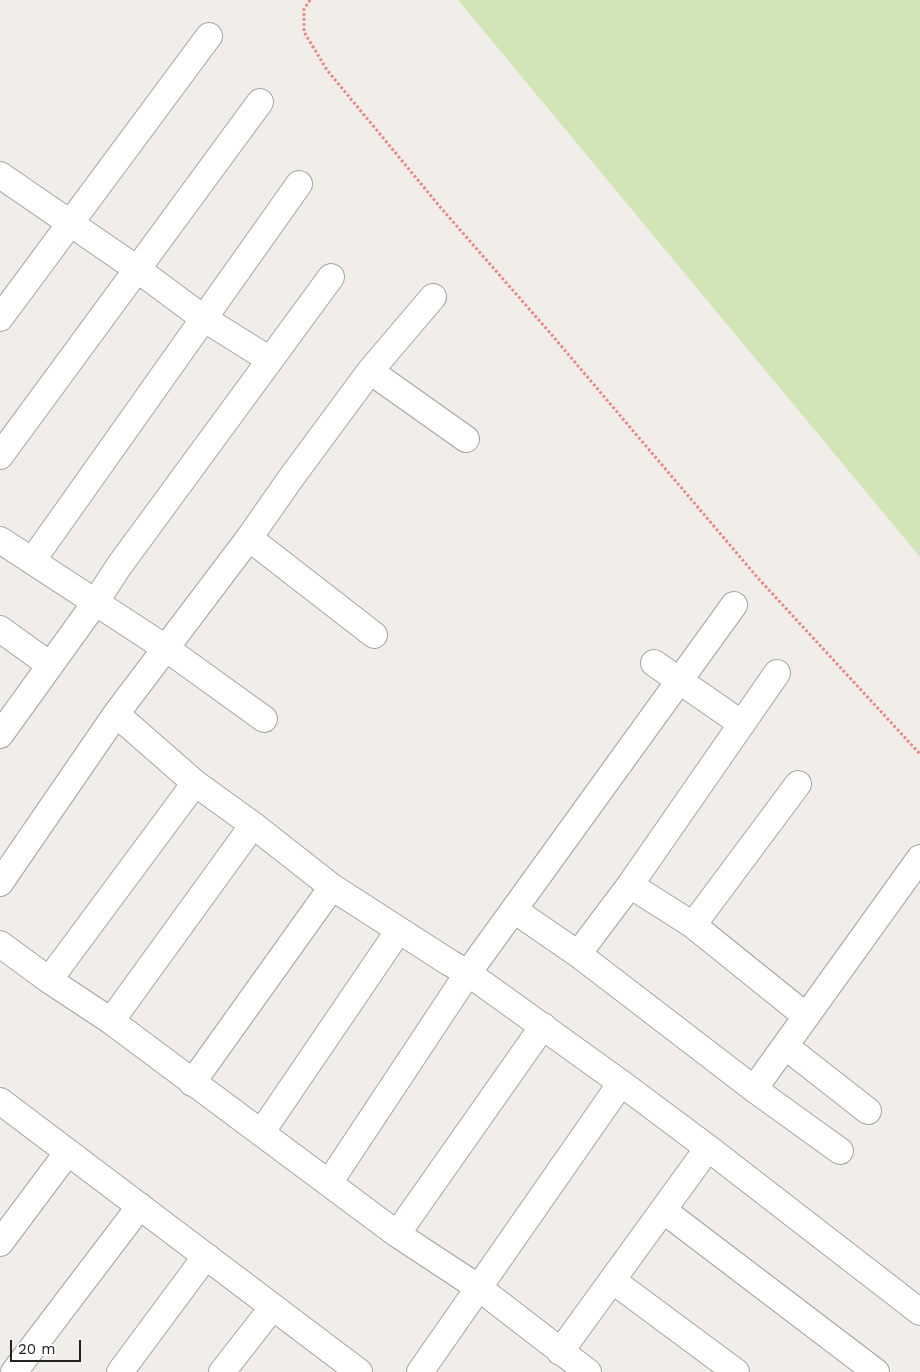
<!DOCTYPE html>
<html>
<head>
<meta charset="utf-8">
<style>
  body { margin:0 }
  #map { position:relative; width:920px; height:1372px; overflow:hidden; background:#f1eeea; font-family:"Work Sans",sans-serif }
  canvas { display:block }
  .scale { position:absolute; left:10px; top:1340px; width:71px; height:22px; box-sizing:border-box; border:2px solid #222; border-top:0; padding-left:6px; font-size:15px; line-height:18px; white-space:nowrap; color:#222; -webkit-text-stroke:4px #fff; paint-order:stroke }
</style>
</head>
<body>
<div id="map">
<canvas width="920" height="1372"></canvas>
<div class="scale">20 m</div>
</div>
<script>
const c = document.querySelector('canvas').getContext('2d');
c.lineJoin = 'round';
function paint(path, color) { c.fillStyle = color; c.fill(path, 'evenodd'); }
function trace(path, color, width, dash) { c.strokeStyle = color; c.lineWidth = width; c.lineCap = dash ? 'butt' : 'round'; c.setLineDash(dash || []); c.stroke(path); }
paint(new Path2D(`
  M458 0H920V557Z`), '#d1e5b6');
const minor = new Path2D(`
  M0 175 137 269 203 318 270 360
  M0 318 209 36
  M370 371 466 439
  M0 456 260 102
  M249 538 374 635
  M0 540 167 649 264 719
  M32 561 299 184
  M0 629 50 665
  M654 663 742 724
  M116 714 195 783 253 825 332 887 450 963 468 973 621 1083 708 1148 920 1312
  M0 735 95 603 119 566 331 277
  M0 883 116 714 249 538 291 478 370 371 433 297
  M630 885 693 925 806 1016
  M514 910 578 954 754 1089 840 1151
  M693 925 798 784
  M0 944 49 980 111 1021 397 1234 479 1288 588 1372
  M578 954 630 885 777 673
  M49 980 195 783
  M111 1021 253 825
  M785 1046 868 1111
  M192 1083 332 887
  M754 1089 920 858
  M0 1101 359 1372
  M261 1133 399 930
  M329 1183 468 973 734 605
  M663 1210 876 1372
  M397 1234 543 1026
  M0 1243 68 1152
  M612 1280 736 1372
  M560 1352 708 1148
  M14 1372 140 1206
  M120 1372 206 1256
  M222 1372 272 1308
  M420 1372 621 1083`);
trace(minor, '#a3a3a3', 28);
trace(new Path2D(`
  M310 0 304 9V32L327 70 441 208 551 334 757 577 920 754`), '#ed827f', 3, [2.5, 2.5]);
trace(minor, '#fff', 26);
</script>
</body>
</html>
